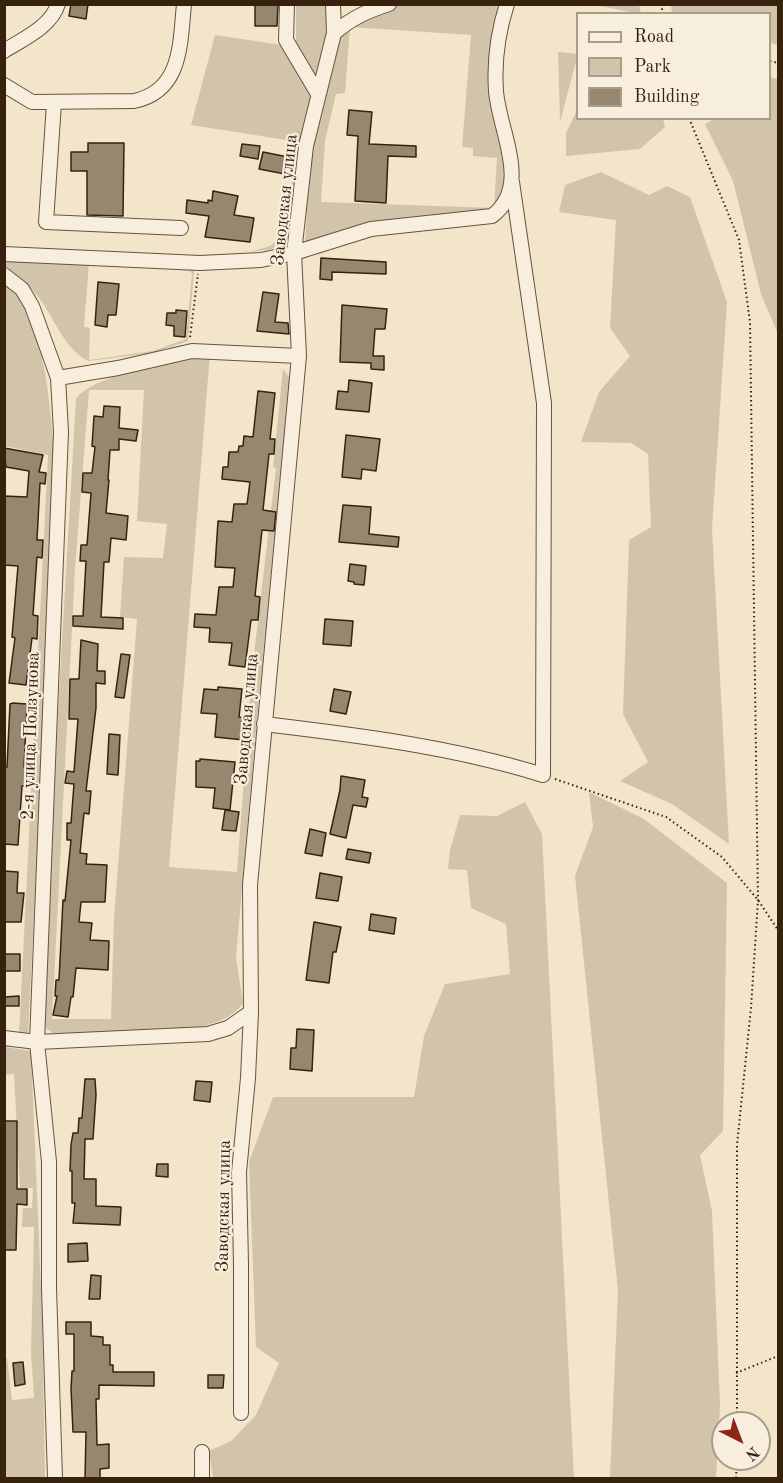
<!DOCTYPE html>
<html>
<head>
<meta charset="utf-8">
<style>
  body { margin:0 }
  #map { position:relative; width:783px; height:1483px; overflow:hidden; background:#f2e5ca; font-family:"Old Standard TT",serif }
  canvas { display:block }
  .frame { position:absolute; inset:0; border:6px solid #37220e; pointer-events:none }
  .legend { position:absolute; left:576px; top:12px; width:195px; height:108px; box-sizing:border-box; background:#f7eedd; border:2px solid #aa9c8a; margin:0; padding:8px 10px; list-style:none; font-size:18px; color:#37220e }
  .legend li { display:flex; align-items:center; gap:12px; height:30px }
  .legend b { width:30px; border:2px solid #aa9c8a }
  .north { position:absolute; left:711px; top:1411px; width:60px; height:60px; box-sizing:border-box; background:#f7eedd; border:2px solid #aa9c8a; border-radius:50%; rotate:138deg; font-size:16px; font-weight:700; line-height:24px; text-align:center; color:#37220e }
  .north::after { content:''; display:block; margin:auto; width:21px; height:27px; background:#8f2418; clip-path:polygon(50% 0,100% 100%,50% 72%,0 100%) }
</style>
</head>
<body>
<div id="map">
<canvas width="783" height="1483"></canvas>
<div class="frame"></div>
<ul class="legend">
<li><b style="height:8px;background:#f7eedd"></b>Road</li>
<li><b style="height:16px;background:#d2c4aa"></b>Park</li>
<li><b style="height:16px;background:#988770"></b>Building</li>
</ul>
<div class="north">N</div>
</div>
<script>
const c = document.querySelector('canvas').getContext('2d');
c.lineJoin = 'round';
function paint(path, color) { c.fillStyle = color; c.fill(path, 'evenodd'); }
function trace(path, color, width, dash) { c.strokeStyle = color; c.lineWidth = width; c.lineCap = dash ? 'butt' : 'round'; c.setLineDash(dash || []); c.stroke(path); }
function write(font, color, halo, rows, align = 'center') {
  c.font = font + ' "Old Standard TT",serif'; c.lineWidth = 4.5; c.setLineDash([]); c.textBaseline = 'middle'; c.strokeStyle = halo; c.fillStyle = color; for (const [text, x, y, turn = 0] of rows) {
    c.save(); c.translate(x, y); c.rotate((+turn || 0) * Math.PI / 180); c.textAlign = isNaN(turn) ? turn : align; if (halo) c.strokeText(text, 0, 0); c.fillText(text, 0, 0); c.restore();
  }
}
paint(new Path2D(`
  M296 5H328L330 38 317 84 296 46Z
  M398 5H503C484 65 495 110 509 170 508 187 503 198 494 212L432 222 379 225 305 244 310 153 330 64 342 35 354 21 373 11ZM350 27 471 35 462 147 473 148V156L497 158 494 208 321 202 325 141 336 94 345 93Z
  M596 5H639L641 13H635Z
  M671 5H778V45L770 43V14L672 13Z
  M215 35 282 45 306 81 313 99 302 142 290 228 282 240 272 249 250 252 270 246 282 236 299 142 191 125Z
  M558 52 578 54 560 122Z
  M770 77 778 79V334L761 294 733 181 705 124 714 119 770 118Z
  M577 110 578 118 663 119 665 127 640 149 566 156V133Z
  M601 172 649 195 667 186 690 197 727 302 712 529 729 844 672 804 620 781 648 762 623 714 629 540 651 527 648 454 631 443 581 442 599 392 630 356 610 328 616 220 559 212 565 185Z
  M4 257 192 268 194 272 188 341 152 353 88 361C66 350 55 321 42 302 32 288 18 275 5 266ZM89 262 190 271 192 274 186 339 153 351 89 360 90 328 84 327Z
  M4 282C48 316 50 417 56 468L28 1036 19 1035 48 455 5 446Z
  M210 353 169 867 237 872 252 671 276 468 273 467 283 369 289 377 291 383 259 697 236 957 243 1003C218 1042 101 1035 57 1036L46 1028 44 1008 60 676 76 399C95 373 177 361 210 353ZM89 390H144L137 521 167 524 163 558 124 557 120 617 137 619 114 918 111 1019H52L75 569Z
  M589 792 644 819 727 883 723 1131 700 1155 712 1211 720 1405 716 1478H610L618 1291 575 876 593 827Z
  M525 802 542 834 574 1478H213L209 1451 231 1441 256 1415 279 1363 256 1347 249 1162 273 1097H414L424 1036 445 984 510 974 506 924 471 908 467 870 448 869 450 850 460 815 497 816Z
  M5 1047 31 1051 42 1313 45 1478H5V1358H7L12 1400 34 1398 31 1352 34 1227H22L23 1208H32L33 1188H20L14 1074 5 1075Z`), '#d2c4aa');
const building = new Path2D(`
  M71 4H88L86 19 69 16Z
  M255 4H278L277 26H255Z
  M349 110 372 112 369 144 416 146V157L388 156 386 203 355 201 358 136 347 135Z
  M88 143H124L123 216 87 215V171H71V152H88Z
  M242 144 260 146 258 159 240 156Z
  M263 152 288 157 285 174 259 169Z
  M213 191 238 196 234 215 254 218 250 242 205 237 209 216 186 213 187 200 208 203V200L212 201Z
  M321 258 386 262V274L332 272V280L320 279Z
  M98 282 119 284 116 315H108L107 327 95 325Z
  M263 292 279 294 275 322 288 323 289 334 257 331Z
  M342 305 387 309 385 329H375L373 356H384V370L371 369V363L340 362Z
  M176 310 187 311 185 337 174 336V326L166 325 167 313H176Z
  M349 380 372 383 369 412 336 409 338 391 348 392Z
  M258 391 275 393 270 439H275L274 454H269L263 510 276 512 274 531 262 530 255 596 260 597 258 620H251L245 667 229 665 232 643 209 642 210 628 194 627 195 614 216 615 219 587H233L235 568 215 567 218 521 232 522 234 504H247L250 482 222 479 223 467H228L229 452H238L239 446H243L244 436 253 437Z
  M104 406 120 407 119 428 138 430 136 441 119 439V450H110L108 480H109L106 513 128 516 126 540 111 538 109 562H104L101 617 123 618V629L73 626V616H83L86 561H80L81 545H87L91 493 82 492 83 473H92L95 447 92 446 94 416 103 417Z
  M346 435 380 439 376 471 362 469 361 479 342 477Z
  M4 448 43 455 39 472 46 473 45 484 40 483 37 540H43L42 558 37 557 33 615 38 616 37 639 32 638 26 685 9 683 15 638 12 637 18 566 4 565V496L27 497 29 471 6 467Z
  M343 505 371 507 369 534 399 537 398 547 339 542Z
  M350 564 366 566 364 585 354 584V582L348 581Z
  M325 619 353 621 351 646 323 644Z
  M81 640 98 644 97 671H105V684L96 683V708L86 791H91L89 814 84 813 80 853 87 854 86 864 107 865 105 902H81L79 922 92 923 90 940 109 941 108 970 76 968 73 997H71L68 1017 53 1015 57 996H55L56 980H59L63 900 65 901 71 840H67V823H71L74 784 65 783 67 771 74 772 78 719H69L70 679H79Z
  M121 654 130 655 124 698 115 697Z
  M218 687 242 689 239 717 246 718 244 740 215 737 217 714 201 713 204 689 218 690Z
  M334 689 351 692 346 714 330 711Z
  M13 703 27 704 24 767 32 768 30 786H22L18 845 4 844V767H7L10 704Z
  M109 734 120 735 118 775 107 774Z
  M200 759 235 762 230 810 213 808 215 788 196 787V761H200Z
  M341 776 365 780 362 797 368 798 366 807 353 805 346 838 330 834 340 790Z
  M225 810 239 812 236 831 222 830Z
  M310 829 326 833 322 856 305 853Z
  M348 849 371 853 369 863 346 859Z
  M4 871 18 872 17 893H24L21 922H4Z
  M320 873 342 877 338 901 316 898Z
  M371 914 396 918 394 934 369 930Z
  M314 922 341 927 336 952H333L329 983 306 980Z
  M4 954H20V971H4Z
  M19 996V1006H4V997Z
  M297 1029 314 1030 312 1071 290 1069 291 1048H296Z
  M85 1079H95L96 1095 93 1139H85L84 1179H96V1206L121 1207 120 1225 73 1223 75 1203H72V1171H70L71 1145 73 1133H78L79 1118H82Z
  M196 1081 212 1082 210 1102 194 1100Z
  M4 1121H17V1189H27V1205L17 1204 16 1250H4Z
  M157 1164H168V1177L156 1176Z
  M87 1243 88 1261 68 1262V1244Z
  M91 1275 101 1276 100 1299H89Z
  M66 1322H91V1336L103 1337V1345H110V1365H113V1372H154V1386L99 1385V1399H96L97 1445 109 1444V1468L100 1469V1479H85L86 1432H73L71 1389 72 1371H74V1334H66Z
  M23 1362 25 1384 15 1386 13 1363Z
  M208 1375H224L223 1388H208Z`);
paint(building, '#988770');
trace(building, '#37220e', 1.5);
const minor = new Path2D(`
  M287 4 286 40 318 94
  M334 33C352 18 367 11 389 4
  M4 51C23 39 51 27 58 4
  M4 85 32 102 134 101C182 91 180 44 184 4
  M54 103 46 222 181 228
  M4 254 200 263 261 260 294 253 371 229 492 216C532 186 499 131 496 91 494 62 498 32 507 4
  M4 275 22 289 32 306 58 378 61 432 37 1042 49 1162V1288L55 1478
  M58 378 118 368 192 351 299 356
  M264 724C357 735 453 747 543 775L544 403 512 182
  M4 1038 37 1042 208 1034 228 1028 251 1012
  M241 1413V1264L239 1172 248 1078 251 1012 250 885 299 356 294 253 306 146 334 33 333 4
  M202 1452V1478`);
trace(minor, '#66533d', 16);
trace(new Path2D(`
  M661 4 663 14
  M770 61 778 63
  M689 118 739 240 750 322 758 900 751 1008 737 1145V1423
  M190 337 198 274
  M555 779 666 817 722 857 758 900 778 930
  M736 1373 778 1356
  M736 1478 737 1459`), '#37220e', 2, [1.5, 3]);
trace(minor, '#f7eedd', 14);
write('18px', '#37220e', '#f7eedd', [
  ["Заводская улица",285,200,-84],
  ["Заводская улица",247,719,-85],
  ["2-я улица Ползунова",31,736,-88],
  ["Заводская улица",224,1206,-89]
]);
</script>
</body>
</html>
